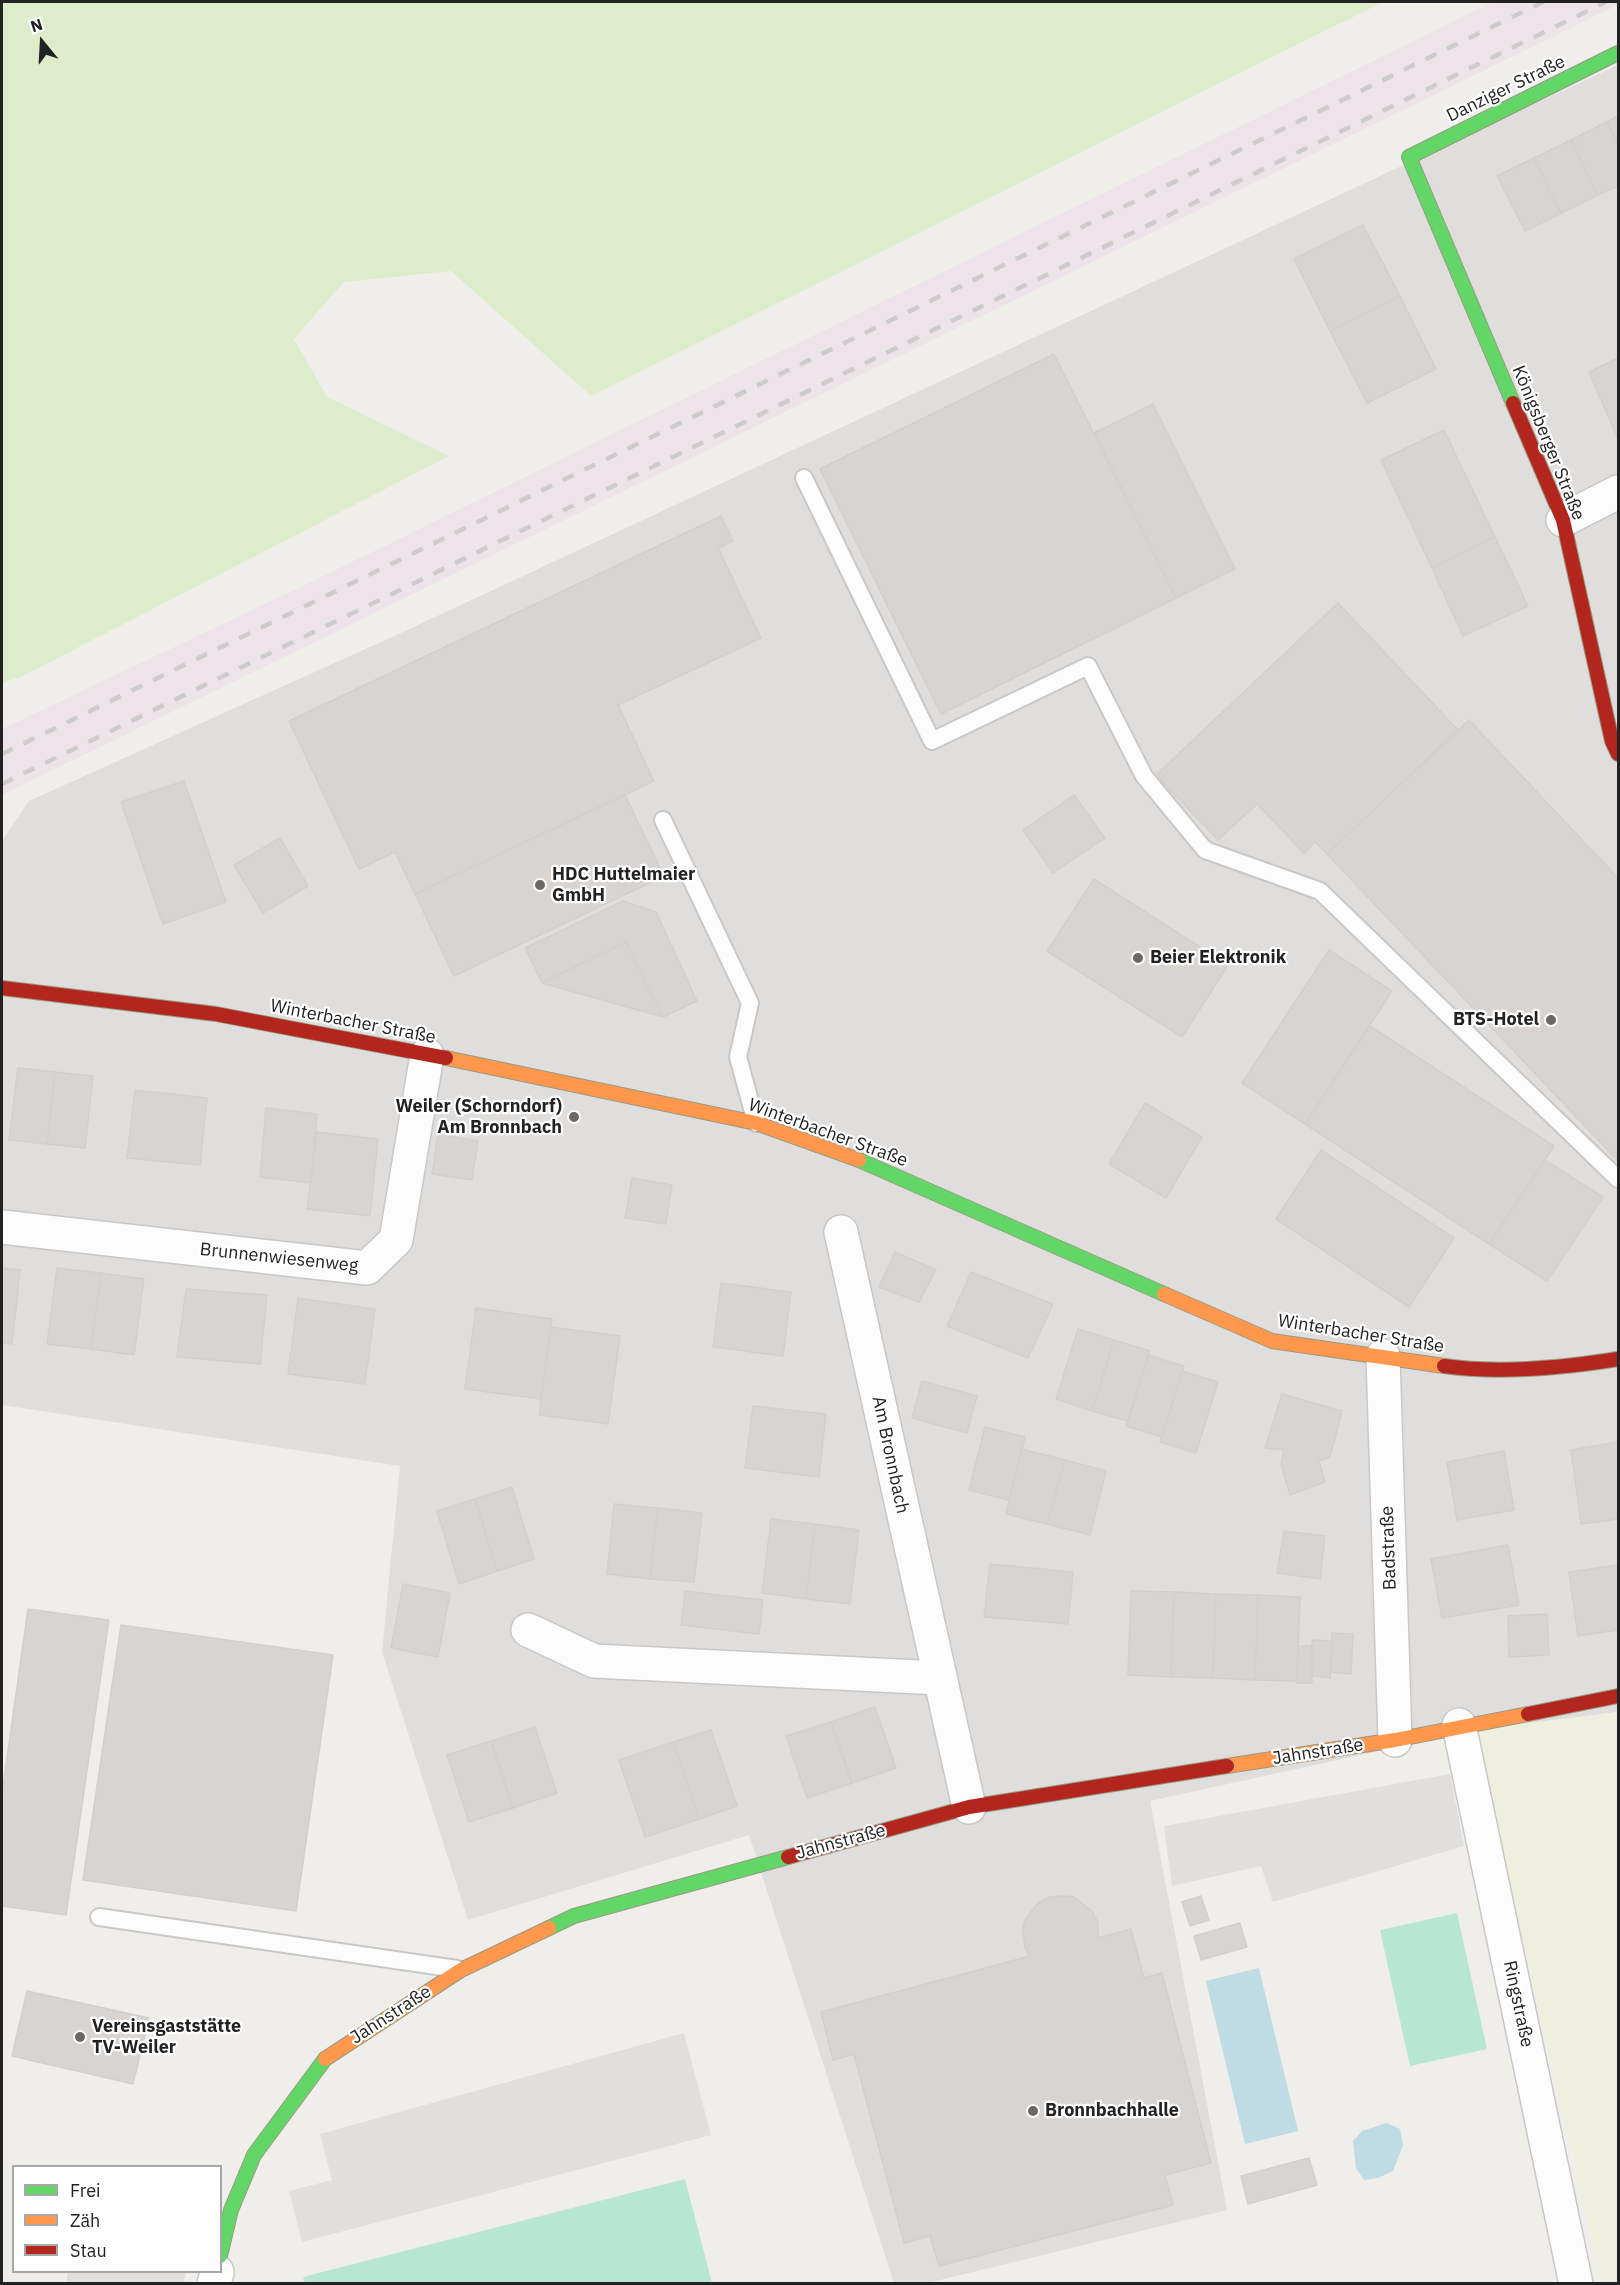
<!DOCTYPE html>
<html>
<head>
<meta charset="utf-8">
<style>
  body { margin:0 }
  #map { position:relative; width:1620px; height:2285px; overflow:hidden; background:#f0eeeb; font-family:"IBM Plex Sans",sans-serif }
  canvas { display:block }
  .frame { position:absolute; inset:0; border:3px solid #222; pointer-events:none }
  .legend { position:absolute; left:12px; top:2165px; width:210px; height:108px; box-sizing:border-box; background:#fff; border:2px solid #a7a7a7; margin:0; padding:8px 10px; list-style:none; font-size:18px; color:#222 }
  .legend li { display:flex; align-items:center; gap:12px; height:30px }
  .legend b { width:30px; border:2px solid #a7a7a7 }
  .north { position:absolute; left:12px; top:12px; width:60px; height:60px; -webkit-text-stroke:4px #fff; paint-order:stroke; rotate:342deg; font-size:16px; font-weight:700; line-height:24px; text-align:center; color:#222 }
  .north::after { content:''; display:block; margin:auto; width:21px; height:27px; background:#222; clip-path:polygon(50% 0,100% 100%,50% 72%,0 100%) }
</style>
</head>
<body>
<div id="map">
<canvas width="1620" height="2285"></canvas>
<div class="frame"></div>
<ul class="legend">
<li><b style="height:8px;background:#63d668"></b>Frei</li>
<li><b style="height:8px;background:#ff974d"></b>Zäh</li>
<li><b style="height:8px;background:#b3261e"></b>Stau</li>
</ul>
<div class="north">N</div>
</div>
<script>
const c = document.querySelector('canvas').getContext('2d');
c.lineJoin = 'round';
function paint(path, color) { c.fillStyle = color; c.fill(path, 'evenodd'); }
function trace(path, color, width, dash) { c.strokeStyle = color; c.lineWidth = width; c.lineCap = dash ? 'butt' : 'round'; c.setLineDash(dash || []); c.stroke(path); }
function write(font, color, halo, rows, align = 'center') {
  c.font = font + ' "IBM Plex Sans",sans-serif'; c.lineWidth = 4.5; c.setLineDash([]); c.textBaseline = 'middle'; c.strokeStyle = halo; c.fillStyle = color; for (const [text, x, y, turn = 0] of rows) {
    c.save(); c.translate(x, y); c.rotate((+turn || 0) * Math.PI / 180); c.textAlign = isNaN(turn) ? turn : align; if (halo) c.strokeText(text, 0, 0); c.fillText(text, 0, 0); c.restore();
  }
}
paint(new Path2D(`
  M1618 65V1712L1475 1730 1150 1801 1227 2210 928 2283H894L749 1835 468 1920 382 1652 400 1466 2 1405V841L29 801 403 632Z`), '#dfdedc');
paint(new Path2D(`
  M1493 2H1618V5L2 795V729L311 582Z`), '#ede4e9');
paint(new Path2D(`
  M1618 1712V2283H1609L1596 2259 1475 1730Z`), '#efefdf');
paint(new Path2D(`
  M2 2H1383L591 396 451 271 344 282 294 339 327 397 449 456 21 677 2 683Z`), '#ddeccb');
paint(new Path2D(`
  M1457 1913 1487 2049 1410 2066 1380 1930Z
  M685 2179 712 2283H305L303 2277Z`), '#b7e6d2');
paint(new Path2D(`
  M855 712 968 924 959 949 881 995 786 1013 692 827 727 764 767 739Z
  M128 934 251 957 243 997 120 973Z
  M1450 1774 1464 1846 1273 1902 1261 1866 1172 1886 1164 1826Z
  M684 2033 711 2135 302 2242 289 2191 332 2180 320 2134Z
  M68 2272H186L183 2283H66Z`), '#e0dfde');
paint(new Path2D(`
  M1259 1968 1298 2131 1245 2144 1206 1981Z
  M1387 2123 1400 2129 1403 2145 1393 2171 1378 2178 1364 2180 1356 2168 1353 2141 1362 2131Z`), '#bfdbe3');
const building = new Path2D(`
  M1618 116V145L1607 122Z
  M1607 122 1618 145V186L1598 195 1571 140Z
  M1571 140 1598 195 1561 213 1534 158Z
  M1534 158 1561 213 1525 231 1497 176Z
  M1363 225 1400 296 1330 331 1294 259Z
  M1400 296 1436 369 1367 403 1330 331Z
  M1054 354 1176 598 941 714 820 469Z
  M1618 358V439L1589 372Z
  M1153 404 1235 569 1176 598 1094 433Z
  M1444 430 1495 537 1432 568 1381 460Z
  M721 516 733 541 718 548 761 638 618 705 654 781 415 894 395 852 359 869 289 721Z
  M1495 537 1528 606 1463 636 1432 568Z
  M1338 603 1458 730 1327 854 1315 842 1304 853 1257 804 1218 840 1156 775Z
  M1469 720 1618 878V1161L1327 854Z
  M184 781 226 902 163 924 121 802Z
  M625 795 664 876 454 976 415 894Z
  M1074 795 1105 838 1053 873 1023 830Z
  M280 838 308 886 263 913 234 865Z
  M1094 879 1228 965 1182 1037 1047 951Z
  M623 901 656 912 697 1001 663 1017 626 942 542 983 525 948Z
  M626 942 663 1017 542 983Z
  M1329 950 1392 991 1305 1124 1242 1083Z
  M1370 1026 1554 1146 1489 1244 1305 1124Z
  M18 1068 55 1072 47 1144 9 1140Z
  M55 1072 93 1076 85 1148 47 1144Z
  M135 1090 207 1098 200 1165 127 1158Z
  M1145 1103 1202 1137 1166 1198 1109 1164Z
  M266 1108 317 1114 311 1183 260 1177Z
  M317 1132 378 1139 370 1216 307 1209Z
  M438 1134 478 1141 472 1180 432 1174Z
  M1321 1150 1454 1238 1409 1307 1276 1219Z
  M1545 1160 1603 1197 1547 1281 1489 1244Z
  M632 1178 672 1185 666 1224 625 1218Z
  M895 1252 936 1270 919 1302 879 1287Z
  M2 1268 20 1270 12 1344 2 1343Z
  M57 1268 101 1273 91 1349 47 1344Z
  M971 1272 1053 1304 1028 1358 947 1326Z
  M101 1273 144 1279 134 1355 91 1349Z
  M721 1283 791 1292 783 1356 713 1347Z
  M186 1289 267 1295 260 1364 177 1357Z
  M298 1298 375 1309 365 1384 288 1374Z
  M476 1308 552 1319 541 1399 465 1389Z
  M551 1327 620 1336 608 1424 539 1415Z
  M1078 1329 1114 1340 1092 1411 1056 1399Z
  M1114 1340 1150 1351 1128 1421 1092 1411Z
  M1148 1355 1184 1366 1162 1437 1126 1426Z
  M1182 1371 1218 1382 1196 1453 1160 1442Z
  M922 1381 977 1396 967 1433 912 1418Z
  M1282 1394 1342 1411 1330 1457 1319 1461 1325 1482 1290 1495 1281 1464 1284 1450 1265 1448Z
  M753 1406 826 1414 819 1477 745 1468Z
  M985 1427 1025 1437 1009 1500 969 1490Z
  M1618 1442V1519L1581 1524 1571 1450Z
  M1022 1449 1065 1460 1047 1524 1006 1514Z
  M1504 1451 1514 1510 1457 1520 1447 1462Z
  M1065 1460 1106 1471 1090 1535 1047 1524Z
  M512 1487 534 1559 497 1571 475 1499Z
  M475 1499 497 1571 459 1584 437 1511Z
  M614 1504 658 1508 650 1579 607 1574Z
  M658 1508 702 1513 694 1582 650 1579Z
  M771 1519 815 1524 806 1599 762 1593Z
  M815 1524 859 1530 850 1604 806 1599Z
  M1284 1531 1325 1536 1320 1579 1277 1573Z
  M1508 1545 1519 1605 1442 1618 1431 1559Z
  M990 1564 1073 1572 1068 1624 984 1617Z
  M1618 1565V1630L1578 1636 1569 1572Z
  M403 1584 450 1593 438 1657 391 1648Z
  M685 1591 763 1600 759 1634 681 1625Z
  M1131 1591 1174 1592 1171 1677 1128 1675Z
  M1174 1592 1216 1594 1213 1678 1171 1677Z
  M1216 1594 1258 1595 1255 1680 1213 1678Z
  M1258 1595 1300 1597 1297 1681 1255 1680Z
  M28 1609 109 1620 66 1915 2 1906V1793Z
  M1547 1614 1549 1655 1509 1657 1508 1616Z
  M121 1625 333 1655 296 1911 83 1880Z
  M1332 1633 1353 1634 1351 1674 1331 1672Z
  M1312 1640 1332 1641 1330 1678 1312 1676Z
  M1298 1646H1312V1683H1297Z
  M875 1707 896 1768 852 1783 831 1722Z
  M831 1722 852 1783 807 1798 786 1736Z
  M535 1727 557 1793 513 1808 491 1741Z
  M711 1730 737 1806 699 1819 673 1742Z
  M491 1741 513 1808 469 1822 447 1755Z
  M673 1742 699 1819 645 1837 619 1760Z
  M1063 1896 1074 1897 1092 1911 1098 1923V1938L1131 1929 1144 1978 1162 1973 1211 2163 1165 2175 1173 2205 939 2266 930 2236 904 2243 854 2054 833 2060 821 2012 1030 1956 1025 1948 1023 1929 1025 1920 1038 1903 1050 1897Z
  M1201 1896 1209 1920 1190 1926 1182 1902Z
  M1240 1923 1247 1947 1201 1960 1194 1936Z
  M27 1991 149 2018 133 2084 12 2056Z
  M1309 2158 1317 2185 1248 2204 1241 2176Z`);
paint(building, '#d7d4d2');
trace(building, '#d3d0cc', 1.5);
const lane = new Path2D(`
  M804 478 932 741 1088 666 1144 776 1205 850 1320 891 1618 1179
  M663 820 750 1003 738 1057 756 1123
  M99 1917 457 1969`);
const street = new Path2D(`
  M1563 520 1618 492
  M2 1227 367 1268 396 1240 427 1055
  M841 1232 969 1807
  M1383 1356 1395 1740
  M528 1630 594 1661 939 1678
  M1459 1725 1576 2284
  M214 2284 217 2272`);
const fast = new Path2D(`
  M1513 403 1409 157 1618 53
  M859 1160 1164 1294
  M549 1928 574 1916 788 1857
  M220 2256 231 2210 254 2155 325 2059`);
const slow = new Path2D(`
  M446 1058 756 1123 859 1160
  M1164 1294 1272 1341 1444 1366
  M1227 1766 1395 1740 1528 1714
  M325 2059 461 1970 549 1928`);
const jam = new Path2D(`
  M1513 403 1563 520 1612 741 1618 754
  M2 988 216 1014 446 1058
  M1444 1366C1500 1374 1562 1368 1618 1359
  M1528 1714 1618 1696
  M788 1857 969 1807 1227 1766`);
trace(lane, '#c9c8c7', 20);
trace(street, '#c9c8c7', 36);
trace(fast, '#999a82', 16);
trace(slow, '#999a82', 16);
trace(jam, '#999a82', 16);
trace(lane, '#fdfcfc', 16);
trace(street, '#fdfcfc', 33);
trace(fast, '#63d668', 14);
trace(slow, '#ff974d', 14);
trace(jam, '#b3261e', 14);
trace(new Path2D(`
  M2 754 1543 2
  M2 784 1606 2`), '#ccc', 4.5, [12, 12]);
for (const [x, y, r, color] of [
  [540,885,6,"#6a6968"],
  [1138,958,6,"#6a6968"],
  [1551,1020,6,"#6a6968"],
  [574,1117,6,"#6a6968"],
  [80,2037,6,"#6a6968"],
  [1033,2111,6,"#6a6968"]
]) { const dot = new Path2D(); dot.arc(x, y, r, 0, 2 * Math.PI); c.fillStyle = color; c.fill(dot); trace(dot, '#fff', 2); }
write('18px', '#222', '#fff', [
  ["Danziger Straße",1506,89,-26],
  ["Königsberger Straße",1548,443,68],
  ["Winterbacher Straße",353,1022,11],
  ["Winterbacher Straße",828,1133,20],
  ["Brunnenwiesenweg",279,1258,6],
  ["Winterbacher Straße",1361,1334,9],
  ["Am Bronnbach",890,1455,78],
  ["Badstraße",1389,1548,-92],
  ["Jahnstraße",1318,1752,-9],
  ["Jahnstraße",841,1842,-15],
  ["Ringstraße",1518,2004,78],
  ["Jahnstraße",391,2015,-33]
]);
write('bold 18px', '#222', '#fff', [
  ["HDC Huttelmaier",552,875],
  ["GmbH",552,896],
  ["Beier Elektronik",1150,958],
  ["BTS-Hotel",1539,1020,"right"],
  ["Weiler (Schorndorf)",562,1107,"right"],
  ["Am Bronnbach",562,1128,"right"],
  ["Vereinsgaststätte",92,2027],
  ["TV-Weiler",92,2048],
  ["Bronnbachhalle",1045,2111]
], 'left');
</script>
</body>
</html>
